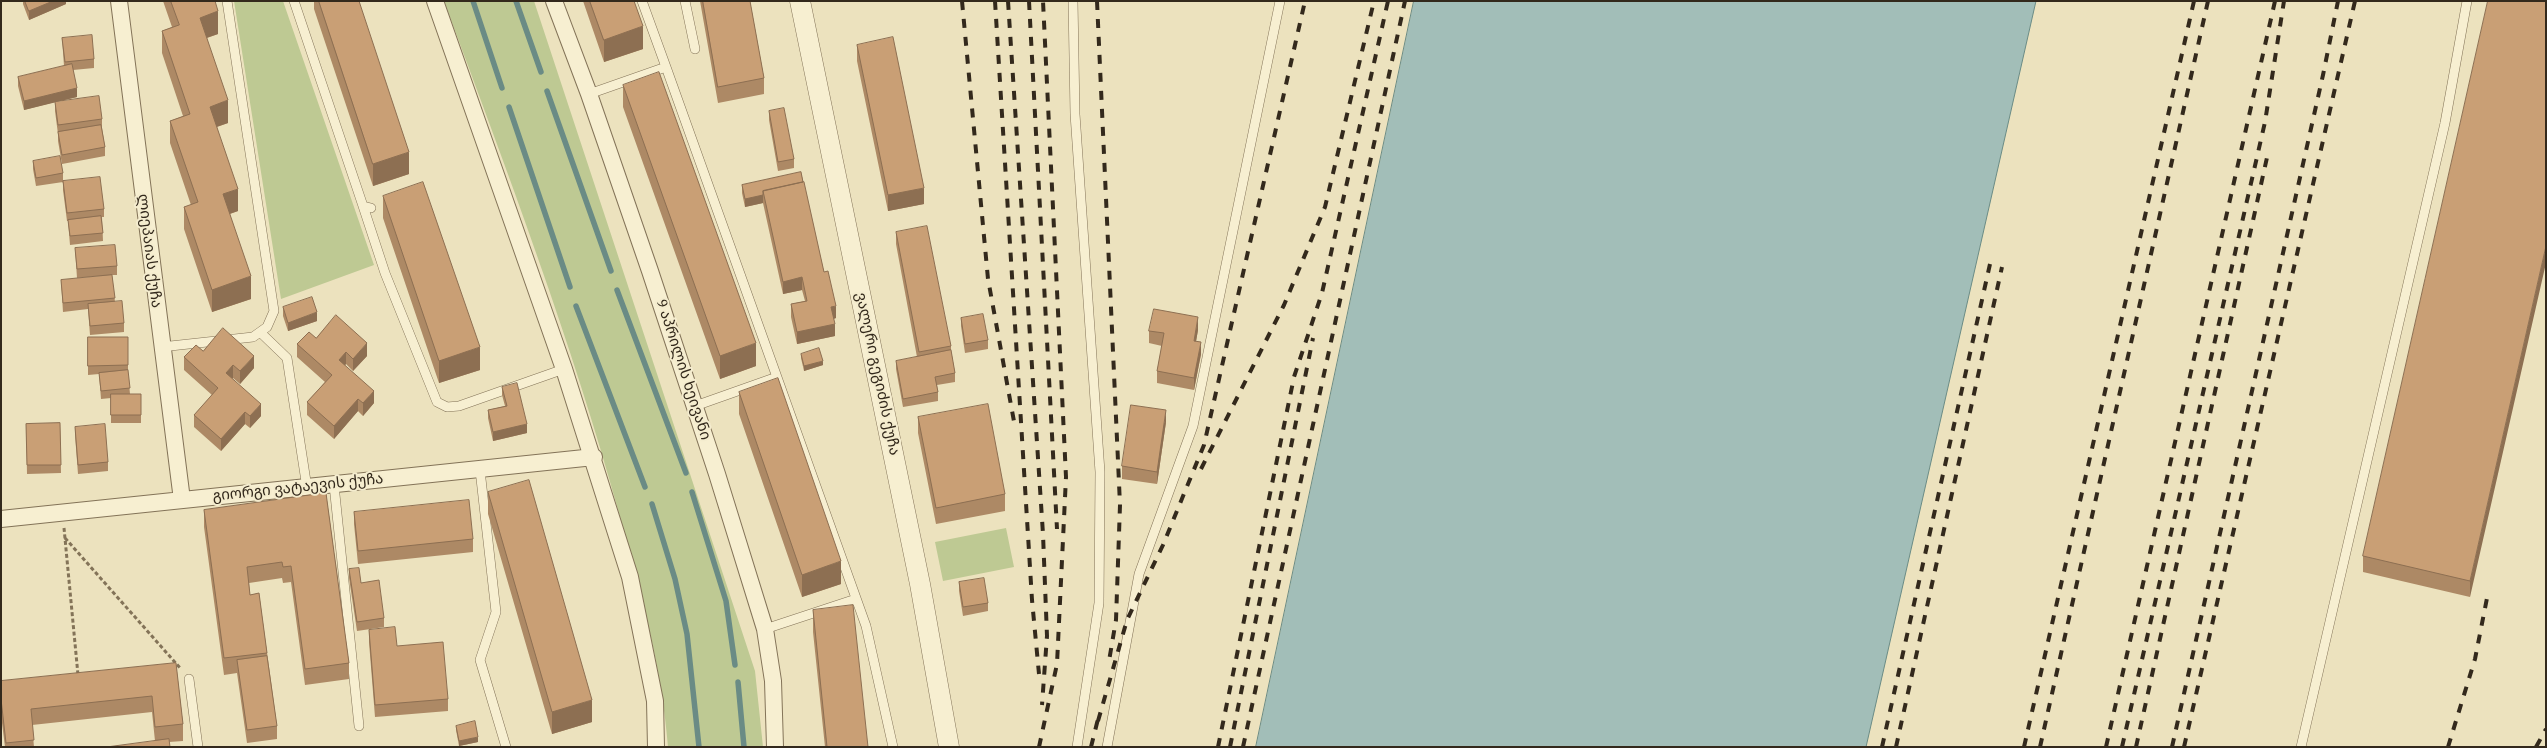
<!DOCTYPE html>
<html>
<head>
<meta charset="utf-8">
<style>
  body { margin:0 }
  #map { position:relative; width:2547px; height:748px; overflow:hidden; background:#ece2be; font-family:"Source Serif 4",serif }
  canvas { display:block }
  .frame { position:absolute; inset:0; border:2px solid #33291c; pointer-events:none }
</style>
</head>
<body>
<div id="map">
<canvas width="2547" height="748"></canvas>
<div class="frame"></div>
</div>
<script>
const c = document.querySelector('canvas').getContext('2d');
c.lineJoin = 'round';
function paint(path, color) { c.fillStyle = color; c.fill(path, 'evenodd'); }
function trace(path, color, width, dash) { c.strokeStyle = color; c.lineWidth = width; c.lineCap = dash ? 'butt' : 'round'; c.setLineDash(dash || []); c.stroke(path); }
function write(font, color, halo, rows, align = 'center') {
  c.font = font + ' "Source Serif 4","Noto Sans Georgian",serif'; c.lineWidth = 4; c.setLineDash([]); c.textBaseline = 'middle'; c.strokeStyle = halo; c.fillStyle = color; for (const [text, x, y, turn = 0] of rows) {
    c.save(); c.translate(x, y); c.rotate((+turn || 0) * Math.PI / 180); c.textAlign = isNaN(turn) ? turn : align; if (halo) c.strokeText(text, 0, 0); c.fillText(text, 0, 0); c.restore();
  }
}
paint(new Path2D(`
  M234 1H283L374 265 281 299Z
  M444 1H534L755 671 763 747H668C662 669 641 592 620 517 572 342 507 171 444 1Z
  M1006 528 1014 567 943 581 935 542Z`), '#bec993');
const water = new Path2D(`
  M1414 1H2036L1866 747H1256Z`);
paint(water, '#a2beb8');
trace(water, '#6a8b85', 1);
trace(new Path2D(`
  M473 1 502 88
  M516 1 541 72
  M547 91 611 271
  M509 107 570 287
  M617 290 686 473
  M576 306 645 487
  M692 492 726 601 735 665
  M652 504 675 579 687 634 699 747
  M738 682 744 747`), '#6a8b85', 5.5);
const service = new Path2D(`
  M294 1 363 206 371 208
  M685 1 695 49
  M1073 1 1075 114 1100 472 1099 603 1077 747
  M666 67 866 626 893 747
  M589 94 666 67 642 1
  M363 206 385 273 437 402 447 407 459 406 564 369
  M261 333 287 358 307 488
  M161 347 253 337 267 327 274 311 227 1
  M695 406 777 377
  M480 470 496 612 480 660 506 747
  M334 485 359 726
  M765 629 856 599
  M189 679 198 747
  M1107 747 1139 574 1193 426 1280 1
  M2301 747 2445 123 2467 1`);
const minor = new Path2D(`
  M119 1 182 500
  M435 1 564 369 630 577 655 701 656 747
  M554 1 589 94 650 271 717 474 765 629 773 681 775 747
  M1 519 594 457`);
const tertiary = new Path2D(`
  M800 1 920 584 949 747`);
trace(service, '#837358', 10);
trace(minor, '#837358', 18);
trace(tertiary, '#837358', 21);
trace(new Path2D(`
  M64 528 78 675
  M65 538 181 669`), '#837358', 3, [4, 2.5]);
trace(service, '#f7efd1', 9);
trace(minor, '#f7efd1', 16);
trace(tertiary, '#f7efd1', 20);
trace(new Path2D(`
  M962 1 988 279 1015 427
  M995 1 1032 600 1039 674
  M1008 1 1043 534 1047 636 1042 705
  M1029 1 1057 529
  M1097 1 1120 505 1116 620 1109 661
  M1201 469 1284 305 1325 207 1374 1
  M1098 721 1127 620 1163 545 1204 445 1305 1
  M1039 747 1057 664 1066 477 1043 1
  M1091 747 1099 715
  M1218 747 1294 377 1322 293 1388 1
  M1230 747 1313 338
  M1243 747 1405 1
  M1882 747 1990 264
  M1896 747 2002 267
  M2024 747 2194 1
  M2040 747 2208 1
  M2106 747 2275 1
  M2122 747 2265 122 2284 1
  M2136 747 2268 153
  M2172 747 2323 75 2338 1
  M2184 747 2355 1
  M2448 747 2475 659 2488 593
  M2536 747 2546 729`), '#33291c', 4, [9, 9]);
paint(new Path2D(`
  M23 1H66V4L29 20 23 4Z
  M163 1H215L218 34 207 38 228 123 217 127 238 211 230 214 251 299 212 312 184 229V207L191 205 170 143V121L183 116 162 53V31L172 27Z
  M314 1H359L409 174 373 186 314 9Z
  M583 1H634L643 49 604 62Z
  M700 1H750L764 78V94L718 103Z
  M2488 1 2470 597 2363 572V556Z
  M62 38 94 59V68L73 70 77 97 55 102 102 119V128L105 147V156L62 164 58 141V134L55 111V102L24 110 18 86V77L64 66Z
  M857 45 924 204 888 211 857 61Z
  M623 85 756 366 720 379 623 107Z
  M769 111 794 159V168L778 171 769 120Z
  M33 161 63 173V182L36 186 33 169Z
  M801 172 824 272 836 318 834 319 835 336 797 344 791 317V304L805 301 802 290 783 294 763 203 745 207 742 193V185Z
  M63 181 104 209V217H102L103 241 70 245 68 221H67L63 190Z
  M383 196 480 370 439 383 383 218Z
  M896 232 951 346V350L955 373V382L937 385 938 392V401L903 407 896 369V361L917 357 896 244Z
  M75 248 117 266V275H112L115 302 124 323V332L90 335 88 309 63 312 61 280 102 276 77 278Z
  M283 307 317 321 288 331 283 316Z
  M961 318 988 340V349L965 353 961 326Z
  M1198 330 1196 341 1201 354 1194 390 1157 383V371L1162 346 1149 343V331Z
  M88 337H128V373L130 394H141V423H111V398L101 399 99 374 88 375Z
  M316 338 367 356 353 371 346 364 345 365 374 403 363 416 358 411 334 439 307 415V402L325 382 297 357V344Z
  M801 354 823 365 804 371 801 358Z
  M184 357 254 368 240 384 233 378H232L261 416 250 428 245 424 221 451 194 427V415L212 395 184 370Z
  M502 387 527 433 493 441 488 418V410L505 406 502 395Z
  M739 392 841 584 802 597 739 414Z
  M918 417 1005 494V511L936 524 918 433Z
  M1166 422 1157 484 1122 479V466Z
  M60 423 61 473 27 474 26 424Z
  M75 427 108 462V471L78 474 75 435Z
  M488 492 592 722 552 734 488 514Z
  M326 493 349 663V679L305 685 291 582 283 583 282 578 249 583 250 595 259 593 277 726V739L247 743 237 673 224 675 204 527V510Z
  M354 512 473 539V552L358 564 354 524Z
  M349 569 361 583 384 618V627L357 631 349 578Z
  M959 582 988 603V611L963 616 959 591Z
  M813 610 868 747H825L813 632Z
  M369 630 397 646 448 699V711L375 717 369 642Z
  M176 663 183 724V741L169 742 155 741 152 712 32 725 34 747H5L1 715V681Z
  M456 726 478 742 459 746 456 730Z`), '#ad8965');
paint(new Path2D(`
  M53 1H66V4L29 20V11Z
  M218 11V34L200 40V18Z
  M643 26V49L604 62V40Z
  M77 88V97L24 110V101Z
  M228 100V123L210 129V107Z
  M409 152V174L373 186V164Z
  M924 188V204L888 211V195Z
  M238 189V211L223 216V194Z
  M763 195V203L745 207V199Z
  M2546 246V263L2470 597V581Z
  M251 276V299L212 312V290Z
  M802 277V290L783 294V282Z
  M836 306V318L831 319V307Z
  M317 312V321L288 331V323Z
  M1198 317V330L1194 353V341Z
  M835 324V336L797 344V332Z
  M1201 342V354L1194 390V378Z
  M367 343V356L353 371V359Z
  M756 343V366L720 379V356Z
  M480 347V370L439 383V361Z
  M346 352V364L339 372V360Z
  M254 356V368L240 384V371Z
  M823 361V365L804 371V366Z
  M233 365V378L226 385V373Z
  M374 391V403L363 416V403Z
  M358 399V411L334 439V426Z
  M261 404V416L250 428V416Z
  M1166 410V422L1157 484V472Z
  M245 412V424L221 451V439Z
  M527 424V433L493 441V432Z
  M841 561V584L802 597V575Z
  M592 700V722L552 734V712Z
  M478 737V742L459 746V741Z`), '#8d6f52');
const building = new Path2D(`
  M25 1H53L29 11Z
  M171 1H215L218 11 200 18 228 100 210 107 238 189 223 194 251 276 212 290 184 207 198 202 170 121 190 114 162 31 179 25Z
  M319 1H359L409 152 373 164Z
  M590 1H634L643 26 604 40Z
  M703 1H750L764 78 718 87Z
  M2488 1H2546V246L2470 581 2363 556Z
  M92 35 94 59 65 62 62 38Z
  M893 37 924 188 888 195 857 45Z
  M72 64 77 88 24 101 18 77Z
  M659 72 756 343 720 356 623 85Z
  M99 96 102 119 58 125 55 102Z
  M784 108 794 159 778 162 769 111Z
  M101 125 105 147 62 155 58 132Z
  M60 156 63 173 36 178 33 161Z
  M801 172 803 182 763 191V195L745 199 742 185Z
  M100 177 104 209 67 213 63 181Z
  M423 182 480 347 439 361 383 196Z
  M804 182 824 272 828 271 836 306 831 307 835 324 797 332 791 304 807 301 802 277 783 282 763 191Z
  M101 216 103 233 70 236 68 220Z
  M927 226 951 346 919 352 896 232Z
  M115 245 117 266 77 269 75 248Z
  M112 275 115 298 63 303 61 280Z
  M312 297 317 312 288 323 283 307Z
  M122 301 124 323 90 326 88 304Z
  M1154 309 1198 317 1194 341 1201 342 1194 378 1157 371 1164 333 1149 331Z
  M983 314 988 340 965 344 961 318Z
  M336 315 367 343 353 359 346 352 339 360 374 391 363 403 358 399 334 426 307 402 332 375 297 344 309 332 316 338Z
  M223 328 254 356 240 371 233 365 226 373 261 404 250 416 245 412 221 439 194 415 218 388 184 357 196 345 203 351Z
  M88 337H128V365L88 366Z
  M819 348 823 361 804 366 801 354Z
  M951 350 955 373 935 377 938 392 903 399 896 361Z
  M128 370 130 388 101 391 99 373Z
  M778 378 841 561 802 575 739 392Z
  M517 383 527 424 493 432 488 410 507 406 502 387Z
  M111 394H141V415H111Z
  M988 404 1005 494 936 508 918 417Z
  M1131 405 1166 410 1157 472 1122 466Z
  M60 423 61 465H27L26 424Z
  M105 424 108 462 78 465 75 427Z
  M529 480 592 700 552 712 488 492Z
  M326 493 349 663 305 669 291 566 283 567 282 562 247 567 250 595 259 593 267 653 224 658 204 510Z
  M469 500 473 539 358 551 354 512Z
  M359 568 361 583 379 580 384 618 357 622 349 569Z
  M984 578 988 603 963 607 959 582Z
  M853 605 868 747H827L813 610Z
  M395 627 397 646 443 642 448 699 375 705 369 630Z
  M267 656 277 726 247 730 237 660Z
  M176 663 183 724 155 727 152 696 31 709 34 740 6 743 1 699V681Z
  M475 721 478 737 459 741 456 726Z
  M169 739 170 747H107Z`);
paint(building, '#c99f75');
trace(building, '#8d6f52', 1);
write('15px', '#33291c', '#f4ecce', [
  ["ლიეპაიას ქუჩა",149,251,83],
  ["9 აპრილის ხეივანი",683,370,72],
  ["ვალერი გეგიძის ქუჩა",877,374,78],
  ["გიორგი ვატაევის ქუჩა",298,488,-6]
]);
</script>
</body>
</html>
